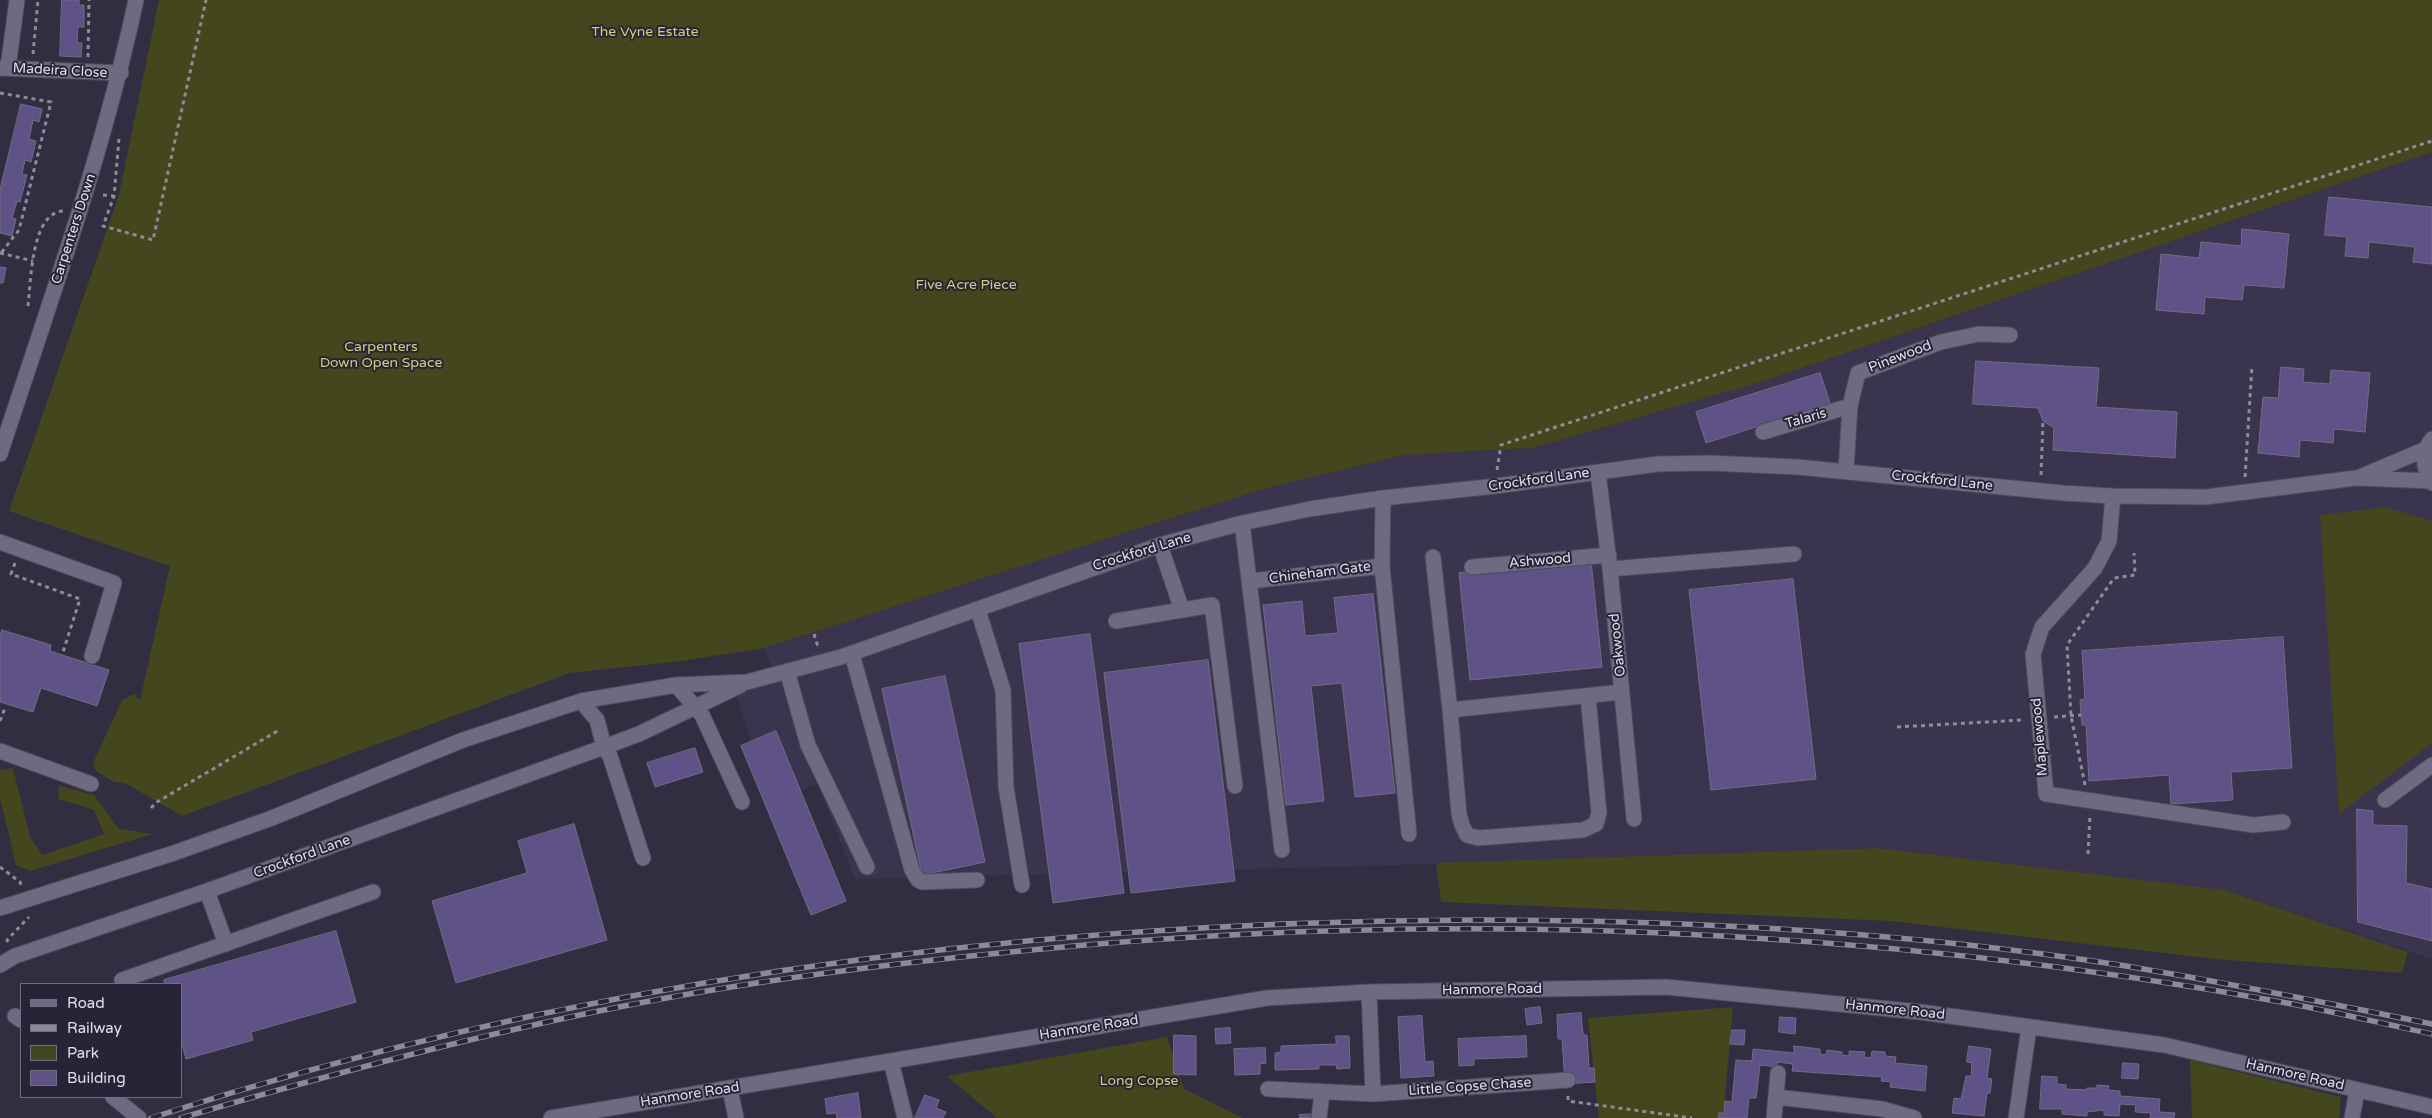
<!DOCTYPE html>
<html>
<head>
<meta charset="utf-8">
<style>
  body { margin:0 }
  #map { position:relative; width:2432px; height:1118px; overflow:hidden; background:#322e42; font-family:"Varela Round",sans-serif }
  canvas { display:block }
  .legend { position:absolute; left:20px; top:983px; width:162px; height:115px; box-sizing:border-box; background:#282437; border:1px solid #726e7f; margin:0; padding:6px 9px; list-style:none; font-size:15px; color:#e0deeb }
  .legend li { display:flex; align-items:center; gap:10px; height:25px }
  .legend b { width:25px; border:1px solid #726e7f }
</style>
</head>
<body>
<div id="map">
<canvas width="2432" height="1118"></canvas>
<ul class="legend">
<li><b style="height:6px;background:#6e6a81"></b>Road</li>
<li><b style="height:6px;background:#8c8999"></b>Railway</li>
<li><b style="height:14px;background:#44461d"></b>Park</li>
<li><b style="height:14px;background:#5f5286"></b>Building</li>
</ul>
</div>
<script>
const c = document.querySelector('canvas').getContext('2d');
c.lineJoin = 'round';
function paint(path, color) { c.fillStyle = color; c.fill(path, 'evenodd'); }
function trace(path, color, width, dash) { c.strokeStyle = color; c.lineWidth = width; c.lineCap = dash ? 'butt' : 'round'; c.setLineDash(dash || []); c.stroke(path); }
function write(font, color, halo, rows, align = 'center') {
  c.font = font + ' "Varela Round",sans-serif'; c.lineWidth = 4; c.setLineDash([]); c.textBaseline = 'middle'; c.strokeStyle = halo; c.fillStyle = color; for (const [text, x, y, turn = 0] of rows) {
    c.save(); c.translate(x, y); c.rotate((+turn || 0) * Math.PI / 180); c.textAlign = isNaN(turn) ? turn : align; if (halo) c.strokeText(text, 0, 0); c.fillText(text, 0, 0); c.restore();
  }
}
paint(new Path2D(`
  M2432 152V959L2230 892 1878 848 1368 866 855 879 818 784 770 800 736 695 777 681 764 648 1263 489 1404 455 1533 448 1764 381Z`), '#3a344f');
paint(new Path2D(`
  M159 0H2432V152L1764 381 1533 448 1404 455 1263 489 764 648 682 661 570 673 182 816 125 783 114 782 96 771 93 763 122 700 134 694 140 700 170 566 9 511 119 195Z
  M2385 507 2432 521V743L2339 814 2320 515Z
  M13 768 30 837 42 855 104 834 94 810 58 799 59 786 94 795 119 829 153 834 30 871 16 865 0 798V770Z
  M1878 848 2224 890 2408 952 2402 973 2215 959 1891 921 1441 902 1436 863Z
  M1733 1007 1723 1118H1599L1588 1018Z
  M1167 1037 1184 1089 1243 1118H997L947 1076Z
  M2190 1060 2341 1097 2339 1118H2192Z`), '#44461d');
const building = new Path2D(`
  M62 0H79V5H84V27H78L77 43H82L81 57 60 56Z
  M21 104 42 109 39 122 33 120 29 139 36 141 31 162 25 160 22 174 27 175 20 202 17 201 12 218 16 219 12 236 0 233V190Z
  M2329 197 2432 207V264L2413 262 2415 247 2369 242 2368 258 2345 256 2347 237 2325 235Z
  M2242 229 2289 234 2284 288 2244 285 2242 300 2205 297 2204 314 2156 310 2161 254 2199 258 2201 242 2241 246Z
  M0 267 6 268 3 283H0Z
  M1976 361 2099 368 2096 407 2177 412 2175 458 2053 450 2054 428 2043 421 2038 408 1973 404Z
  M2281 367 2304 369 2303 382 2330 384 2331 370 2370 373 2365 432 2334 429 2333 443 2300 440 2299 457 2258 453 2263 397 2278 398Z
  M1820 373 1830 403 1706 443 1696 412Z
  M1591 560 1602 667 1470 680 1459 573Z
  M1793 579 1816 779 1711 790 1689 590Z
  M1373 594 1395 793 1355 797 1342 683 1311 686 1324 801 1286 805 1263 605 1302 601 1305 636 1338 633 1334 598Z
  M2 630 51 645 50 651 109 670 97 706 41 688 33 712 0 702V637Z
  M1090 634 1124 893 1053 903 1019 644Z
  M2283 637 2292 768 2231 772 2233 800 2171 804 2169 775 2089 781 2086 725H2082L2080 700 2085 699 2082 651Z
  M1208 660 1235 881 1131 893 1104 673Z
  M945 676 985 862 922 875 882 689Z
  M776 731 846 901 811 915 741 746Z
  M695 748 703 772 655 787 647 763Z
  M2357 809 2373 811V825L2407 826 2406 883 2432 889V941L2358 922Z
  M574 824 607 940 456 983 432 901 527 873 518 841Z
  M336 931 356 1002 251 1032 253 1040 186 1059 181 1040V984H165L164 980Z
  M1540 1007 1542 1023 1527 1025 1525 1009Z
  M1581 1013 1583 1035H1587L1589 1068H1594L1595 1082 1565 1084 1562 1039H1558L1557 1015Z
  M1422 1016 1425 1062 1433 1061 1434 1076 1401 1078 1398 1017Z
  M1780 1017 1796 1018 1795 1034 1779 1032Z
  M1230 1028 1231 1043 1216 1044 1215 1029Z
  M1732 1030H1745L1744 1045 1730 1044Z
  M1174 1035 1196 1036V1075L1174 1074Z
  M1336 1036H1349L1350 1068 1337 1069 1336 1065H1319V1069L1275 1070V1053L1281 1052V1046L1336 1044Z
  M1526 1036 1527 1057 1474 1059V1065L1459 1066 1458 1039Z
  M1794 1046 1820 1049V1054L1826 1055 1827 1050 1842 1052V1055L1849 1056V1051L1865 1052 1864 1057 1871 1058 1872 1051 1885 1052V1056L1896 1057 1895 1063 1927 1066 1925 1091 1890 1087 1891 1082 1881 1081 1882 1077 1792 1071 1793 1064 1777 1062V1067L1760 1065 1756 1098H1749L1747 1118H1718L1719 1113H1724L1725 1101 1732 1102 1736 1060 1752 1061 1753 1049 1794 1053Z
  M1969 1046 1991 1049 1987 1078 1992 1079 1990 1093H1987L1984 1116 1952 1113 1954 1098 1961 1099 1966 1076H1971L1972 1063 1967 1062Z
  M1265 1048 1266 1063 1260 1064V1074L1235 1075 1234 1049Z
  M2123 1063 2139 1064 2138 1079 2122 1078Z
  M2042 1076 2057 1077V1084L2066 1085V1089L2086 1090 2087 1088H2097V1085L2109 1086 2108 1090 2120 1091V1096L2160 1099 2159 1112 2175 1113 2174 1118H2150L2151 1113 2135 1112 2136 1105 2120 1104 2119 1116 2104 1115V1110L2087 1112V1116L2062 1114V1109H2040Z
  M858 1093 861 1118H837L836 1113 827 1114 825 1099Z
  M925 1095 939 1100 936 1108 946 1112 943 1118H915Z
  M1316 1114 1317 1118H1300L1299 1115Z`);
paint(building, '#5f5286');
trace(building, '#716d84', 1);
const minor = new Path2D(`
  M0 68 121 73
  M8 68 17 0
  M1763 432 1850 406
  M2432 439C2421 452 2423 469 2432 483
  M0 454C49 304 103 155 136 0
  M1846 471 1850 406 1858 373 1941 342 1979 334 2010 335
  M1598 472 1610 569 1634 819
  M2362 476 2426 449
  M2113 496 2109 541 2095 568 2042 627 2033 654 2046 794 2253 825 2283 822
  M1383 498 1382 566 1409 834
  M1242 523 1282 850
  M0 542 114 583 92 656
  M1160 545 1182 610 1212 605 1235 786
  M1433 557 1450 710 1622 692
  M1472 567 1609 555
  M1610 569 1794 554
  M1251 581 1382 566
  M978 610 1003 690 1006 787 1022 885
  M1116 621 1182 610
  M852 654 912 870 918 880 922 882 977 880
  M787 671 808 745 867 867
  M676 685 702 715 742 802
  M581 701 597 720 604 747 610 756 643 858
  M1450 710 1459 814 1462 825 1467 835 1478 838 1583 830 1596 824 1599 813 1588 696
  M0 751 91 784
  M2385 800 2432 765
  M207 891 226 944
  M0 908 174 853 272 818 463 740 581 701 676 685 747 682 841 657 1160 545 1242 523 1310 509 1383 498 1496 486 1658 464 1709 463 1797 467 2063 493 2113 496 2206 497 2356 478 2431 481
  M0 965 15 956 207 891 604 747 639 734 741 685
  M122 980 373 892
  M1369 992 1373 1094
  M15 1016 21 1020
  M891 1061 905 1118
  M730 1089 736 1118
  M1268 1089 1373 1094 1568 1080
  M113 1097 139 1118
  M1776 1097 1882 1109 1914 1118
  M551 1118 1267 998 1369 992 1666 987 1920 1012 2164 1045 2432 1107
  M1319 1118 1322 1093
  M1774 1118 1778 1073
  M2016 1118 2029 1027
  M2352 1118 2357 1090`);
trace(minor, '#4d4a5b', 17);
trace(new Path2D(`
  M33 54 38 0
  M88 57 89 0
  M0 93 51 102 19 230 1 253
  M119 139 114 196 103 226 153 240 206 0
  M103 195 114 196
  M0 253 33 261
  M28 306C31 281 31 210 65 211
  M1497 470 1501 445 2432 141
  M2041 475 2043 421
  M2245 477 2252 366
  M15 563 11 574 80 599 62 655
  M814 634 818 647
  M2054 717 2081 715
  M0 721 5 708
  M1897 727 2023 720
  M2085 785 2071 716 2067 645 2114 578 2135 575 2134 553
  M151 808 157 802 279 730
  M2088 854 2090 815
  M0 867 20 882 21 885
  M8 942 7 940 29 917
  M1568 1096V1101L1692 1118`), '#8e8b9b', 3, [4, 4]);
trace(minor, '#6e6a81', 15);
const rail = new Path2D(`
  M151 1118C578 979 1029 921 1477 920 1687 920 1905 932 2113 964 2220 981 2326 1003 2432 1024
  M181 1118C324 1076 468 1037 614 1008 748 981 885 964 1021 951 1443 909 1870 927 2287 1003 2335 1012 2384 1024 2432 1034`);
trace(rail, '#8c8999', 5.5);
trace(rail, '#282437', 4, [11]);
write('14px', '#cdd278', '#282437', [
  ["The Vyne Estate",645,32],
  ["Five Acre Piece",966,285],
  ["Carpenters",381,347],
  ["Down Open Space",381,363],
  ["Long Copse",1139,1081]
]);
write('14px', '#e0deeb', '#282437', [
  ["Madeira Close",60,71,3],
  ["Carpenters Down",74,229,-72],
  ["Pinewood",1900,357,-21],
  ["Talaris",1806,419,-16],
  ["Crockford Lane",1539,480,-8],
  ["Crockford Lane",1942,481,6],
  ["Crockford Lane",1142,552,-17],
  ["Ashwood",1540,561,-5],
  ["Chineham Gate",1320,573,-7],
  ["Oakwood",1618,645,-96],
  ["Maplewood",2040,737,-95],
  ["Crockford Lane",302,857,-20],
  ["Hanmore Road",1492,990,-1],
  ["Hanmore Road",1895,1010,6],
  ["Hanmore Road",1089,1028,-9],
  ["Hanmore Road",2295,1075,13],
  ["Little Copse Chase",1470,1087,-4],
  ["Hanmore Road",690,1095,-9]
]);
</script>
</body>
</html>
